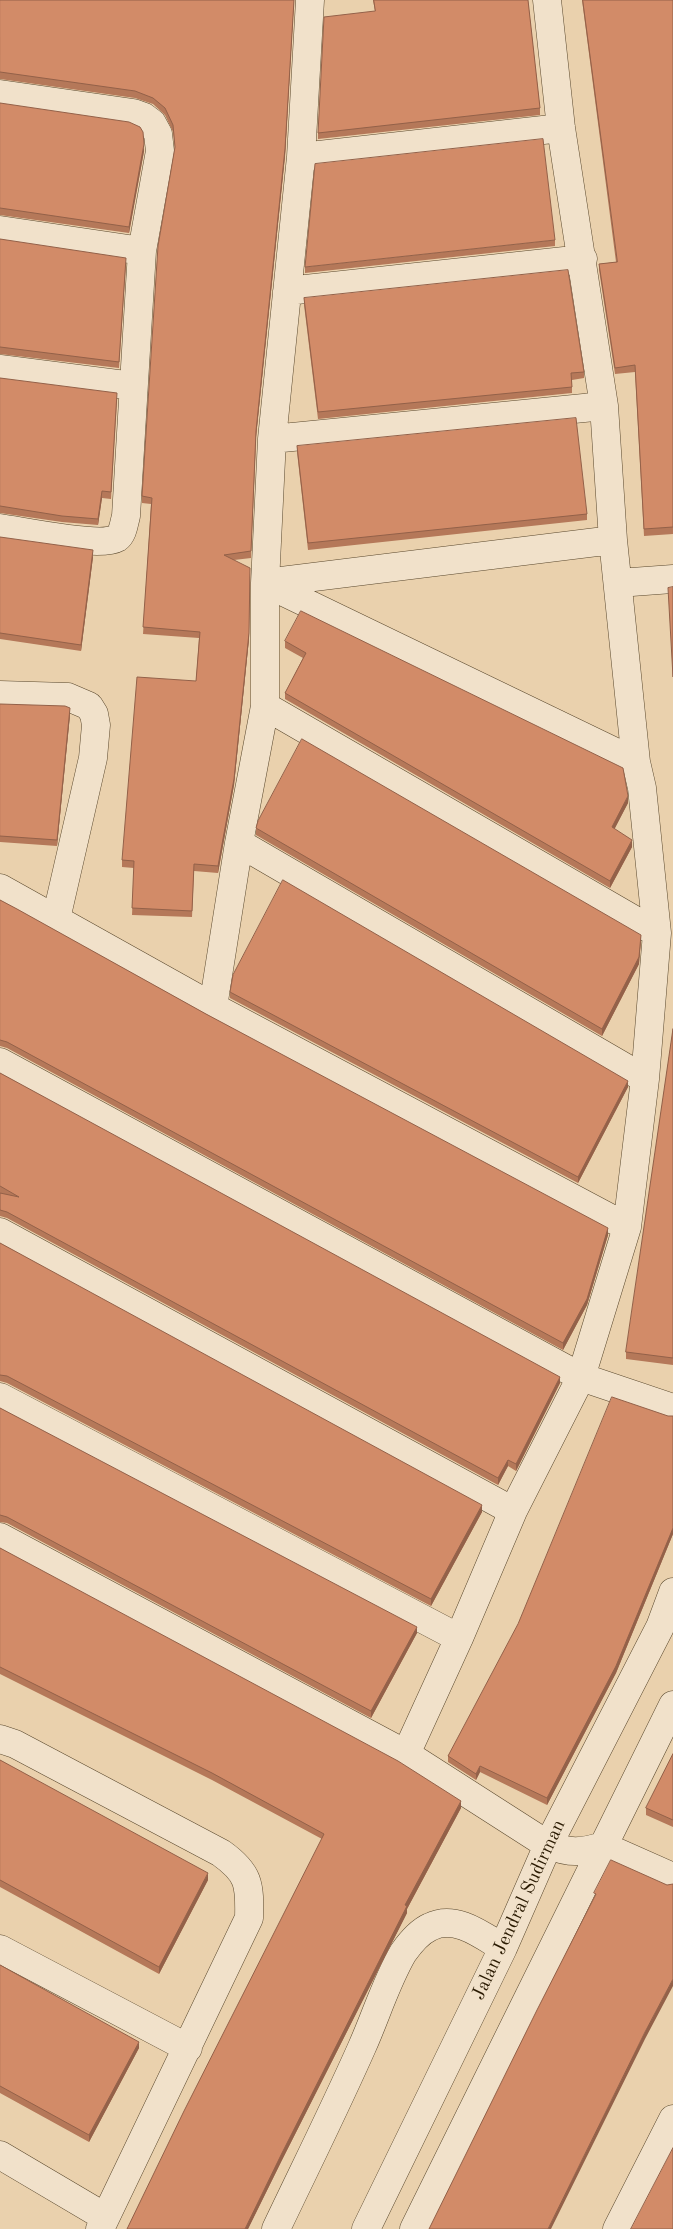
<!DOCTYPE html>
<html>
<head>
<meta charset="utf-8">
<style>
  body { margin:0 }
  canvas { display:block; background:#ead1ad }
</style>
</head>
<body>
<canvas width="673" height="2229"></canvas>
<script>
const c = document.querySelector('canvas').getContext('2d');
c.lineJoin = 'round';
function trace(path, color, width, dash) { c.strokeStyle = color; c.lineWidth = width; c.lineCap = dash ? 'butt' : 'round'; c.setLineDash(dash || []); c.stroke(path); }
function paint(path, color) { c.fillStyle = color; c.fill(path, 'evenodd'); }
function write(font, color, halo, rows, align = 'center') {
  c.font = font + ' "Old Standard TT",serif'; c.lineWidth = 4; c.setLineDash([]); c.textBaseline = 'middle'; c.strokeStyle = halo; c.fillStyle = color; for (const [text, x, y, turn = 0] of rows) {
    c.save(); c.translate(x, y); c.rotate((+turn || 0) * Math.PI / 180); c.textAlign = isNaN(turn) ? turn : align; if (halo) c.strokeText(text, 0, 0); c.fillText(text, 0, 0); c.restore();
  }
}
const street = new Path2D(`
  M0 94 133 113 144 117 152 123 158 134 160 151 142 251 126 516C124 523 123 534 117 538 100 548 22 531 0 528
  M301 157 561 128
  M0 230 142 251
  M287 291 583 259
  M0 369 133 386
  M272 439 604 406
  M265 583 636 762
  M265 583 613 540
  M618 583 673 579
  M0 695 68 697 89 706 94 714 96 725 93 758 56 919
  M265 706 657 933
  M239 843 645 1079
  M0 888 213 1007 627 1227
  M213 1007 239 843 265 706V583L272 439 301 157 310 0
  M0 1062 581 1377 673 1408
  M0 1232 513 1511
  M0 1397 459 1638
  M0 1537 406 1754 548 1845C570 1853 580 1853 603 1846L673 1877
  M0 1739 15 1744 221 1853C249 1873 250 1884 249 1918L100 2229
  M406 1754 459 1638 513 1511 581 1377 627 1227 645 1079 657 933 642 788 636 762 613 540 604 406 561 128 547 0
  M0 1949 188 2048
  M0 2155 105 2217
  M276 2229C305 2168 335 2108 362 2047 376 2016 386 1982 403 1953 410 1943 419 1932 430 1927 455 1914 482 1935 503 1948
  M366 2229 503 1948 548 1845 660 1627 673 1592
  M414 2229 673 1705
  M617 2229 673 2119`);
trace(street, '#5a482d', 29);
trace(street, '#f1e1ca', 28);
paint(new Path2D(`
  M0 0H294L285 156 256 437 251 558 234 560 249 639 234 785 218 873 194 871 192 917 132 915 134 868 122 867V860L196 681 199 638 143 634 151 504 142 503V496L175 149 173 132 165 115 153 104 135 98 0 79Z
  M373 0H528L540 108V115L318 139V133L375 11Z
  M582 0H673V534L644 536 635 372 615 374 599 270V264L616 262Z
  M0 103 144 151 129 233 0 215Z
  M0 239 126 264 119 368 0 354Z
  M555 240V246L305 273V267Z
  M304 298 584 372V378L572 380V393L318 419 304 305Z
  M0 378 117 400 111 499 102 498 98 525 62 522 0 513Z
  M297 446 587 514V520L308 550 297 452Z
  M0 537 93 557 81 651 0 639Z
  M285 641 628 803 614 829 632 847 610 888 285 699V693L303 658 285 648Z
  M0 704 70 715 57 846 0 842Z
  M256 828 641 942 639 964 602 1036 256 835Z
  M0 900 206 1014 608 1235 587 1305 563 1350 7 1048 0 1046Z
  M230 992 628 1087 578 1183 230 998Z
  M673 1029V1365L626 1359V1352Z
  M0 1073 560 1383 516 1471 508 1466 498 1485 7 1218 0 1216Z
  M0 1243 482 1512 431 1606 7 1383 0 1381Z
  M0 1408 417 1633 371 1718 7 1523 0 1522Z
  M668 1416H673V1534L616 1673 547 1805 480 1772 476 1780 448 1762V1756Z
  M0 1548 461 1808 407 1909V1913L282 2160 248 2229H127L322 1839 212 1780 0 1674Z
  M673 1754V1827L646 1815V1808Z
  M0 1760 208 1880 159 1974 0 1887Z
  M0 1965 139 2048 89 2142 0 2093Z`), '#b57859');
paint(new Path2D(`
  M294 0 285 156 256 437 251 558 256 431Z
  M144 144V151L129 233V227Z
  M102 491V498L98 525V519Z
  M93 550V557L81 651V645Z
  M250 568 249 639 234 785 218 873V866Z
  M70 708V715L57 846V840Z
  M628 796V803L612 834V827Z
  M632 840V847L610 888V881Z
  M641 935 639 964 602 1036V1029Z
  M628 1081V1087L578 1183V1177Z
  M608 1228V1235L587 1305 563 1350V1343Z
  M560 1377V1383L516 1471V1464Z
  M508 1460V1466L498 1485V1478Z
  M482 1505V1512L431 1606V1599Z
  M673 1528V1534L616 1673 547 1805V1798Z
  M417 1627V1633L371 1718V1711Z
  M480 1766V1772L476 1780V1774Z
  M461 1801V1808L407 1909V1913L282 2160 248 2229H245L282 2153 405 1905Z
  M208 1873V1880L159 1974V1967Z
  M673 1979V1986L645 2039 551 2229H548L645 2032Z
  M139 2042V2048L89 2142V2135Z`), '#936149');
const building = new Path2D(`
  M0 0H294L285 149 256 431 251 551 224 555 250 568 249 633 234 779 218 866 194 864 192 911 132 908 134 861 122 860 137 677 196 681 200 632 143 627 152 498 142 496 158 246 175 147 173 125 165 108 153 98 135 91 0 72Z
  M374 0H528L540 108 318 133 324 17 375 11Z
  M583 0H673V527L644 529 635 365 615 368 599 264 617 262Z
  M0 103 129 122 140 127 143 132 144 144 129 227 0 208Z
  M543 139 555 240 305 267 315 164Z
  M0 239 126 258 119 362 0 347Z
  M568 270 584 372 571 373 572 387 318 412 304 298Z
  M0 378 117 393 111 492 102 491 98 519 62 516 0 506Z
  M576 418 587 514 308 543 297 446Z
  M0 537 93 550 81 645 0 633Z
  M673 587V677L668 588Z
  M301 611 623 768 628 796 612 827 632 840 610 881 285 693 306 653 285 641Z
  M0 704 65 706 70 708 57 840 0 836Z
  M302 739 641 935 639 957 602 1029 256 828 258 821Z
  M283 880 628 1081 578 1177 230 992 233 975Z
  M0 900 17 909 206 1014 608 1228 587 1299 563 1343 7 1042 0 1040Z
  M673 1029V1358L626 1352Z
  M0 1073 560 1377 516 1464 508 1460 498 1478 7 1212 0 1210V1193L19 1197 0 1186Z
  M0 1243 482 1505 431 1599 7 1376 0 1375Z
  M612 1397 668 1416H673V1528L616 1666 547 1798 480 1766 476 1774 448 1756 518 1624Z
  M0 1408 417 1627 371 1711 7 1517 0 1515Z
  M0 1548 398 1761 461 1801 405 1905 407 1906 282 2153 245 2229H127L184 2111 324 1834 212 1773 0 1667Z
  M673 1754V1820L646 1808Z
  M0 1760 208 1873 159 1967 0 1880Z
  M611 1860 667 1885 673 1884V1979L645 2032 548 2229H429L537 2010 596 1894 594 1893Z
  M0 1965 139 2042 89 2135 0 2086Z
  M673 2148V2229H631Z`);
paint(building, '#d28b68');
trace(building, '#936149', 1);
write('19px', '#2a1a02', '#f1e1ca', [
  ["Jalan Jendral Sudirman",519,1910,-65]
]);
</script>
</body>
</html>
